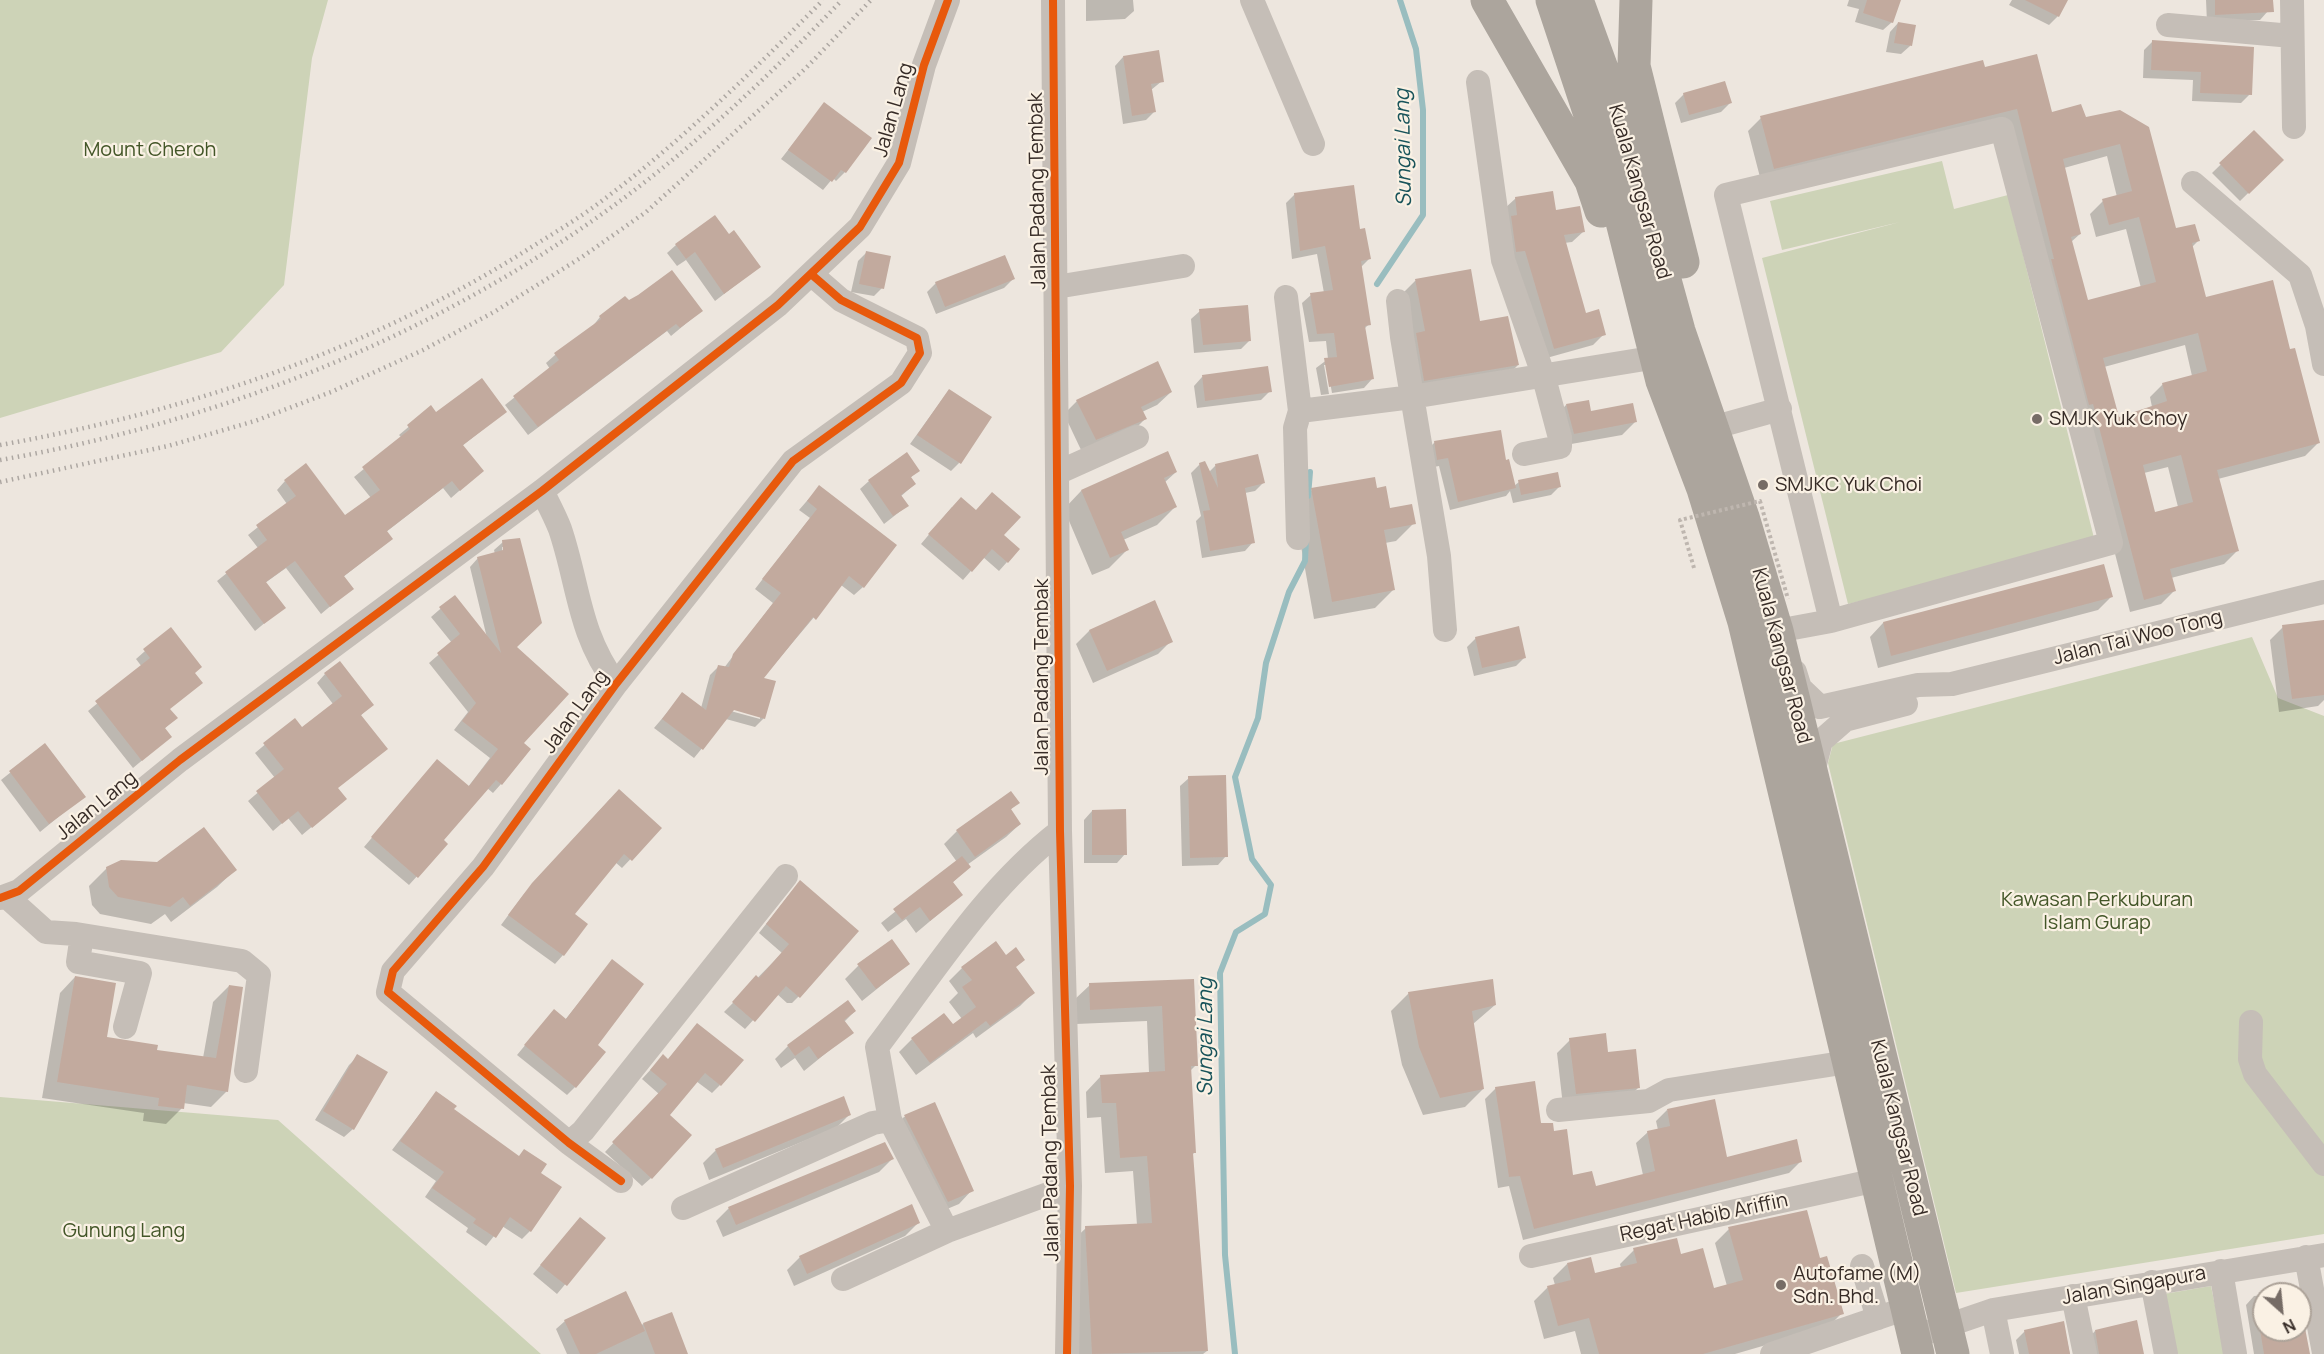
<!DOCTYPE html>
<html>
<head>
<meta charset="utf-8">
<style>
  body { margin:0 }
  #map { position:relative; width:2324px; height:1354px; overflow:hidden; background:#ede6de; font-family:Manrope,sans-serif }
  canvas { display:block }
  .north { position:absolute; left:2252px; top:1282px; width:60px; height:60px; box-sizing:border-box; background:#faf1e4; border:2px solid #aca298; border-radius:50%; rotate:153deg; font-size:16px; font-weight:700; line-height:24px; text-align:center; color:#362b26 }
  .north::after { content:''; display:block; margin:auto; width:21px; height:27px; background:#766c66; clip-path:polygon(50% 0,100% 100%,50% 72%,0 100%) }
</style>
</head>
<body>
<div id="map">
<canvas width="2324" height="1354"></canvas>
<div class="north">N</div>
</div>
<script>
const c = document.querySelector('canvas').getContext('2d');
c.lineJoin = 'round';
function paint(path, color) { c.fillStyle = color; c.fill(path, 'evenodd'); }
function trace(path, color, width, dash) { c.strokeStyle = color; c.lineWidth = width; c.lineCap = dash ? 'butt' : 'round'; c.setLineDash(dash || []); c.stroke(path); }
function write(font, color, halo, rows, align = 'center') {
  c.font = font + ' Manrope,sans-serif'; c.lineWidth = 4.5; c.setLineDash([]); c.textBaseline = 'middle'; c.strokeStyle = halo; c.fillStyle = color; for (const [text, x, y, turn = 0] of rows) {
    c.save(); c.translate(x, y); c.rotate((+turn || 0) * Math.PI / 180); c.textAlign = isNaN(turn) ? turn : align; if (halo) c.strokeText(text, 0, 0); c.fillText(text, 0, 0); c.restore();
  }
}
paint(new Path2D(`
  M0 0H328L312 58 284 285 221 352 0 418Z
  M1942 161 1954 209 2008 195 2095 542 1848 604 1762 258 1900 222 1782 250 1770 201Z
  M2252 637 2278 698 2324 716V1234L1956 1293 1828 763 1833 744Z
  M0 1097 278 1120 541 1354H0Z
  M2211 1286 2225 1354H2176L2164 1294Z`), '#cdd3b7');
paint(new Path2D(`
  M1086 0H1133L1134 11 1125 19 1086 21Z
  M1849 0H1899L1892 22 1883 30 1855 22 1859 9 1847 6Z
  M2012 0H2066L2058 16 2049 25 2009 5Z
  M2206 0H2268V11L2260 20 2207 23Z
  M1898 23 1914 26 1910 46 1901 54 1886 52 1890 32Z
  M2153 41 2250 94 2241 103 2192 101 2193 80 2143 78 2144 50Z
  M1123 57 1162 81 1151 90 1154 112 1146 120 1123 124 1115 66Z
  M1984 69 2050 114 2085 119 2120 111 2175 230 2198 241 2192 247 2205 299 2289 351 2319 442 2305 456 2218 479 2237 551 2224 564 2171 578 2174 591 2161 604 2130 612 2004 122 1761 181 1748 131 1761 118ZM2107 156 2117 197 2103 201 2090 214 2096 237 2126 229 2141 288 2087 302 2071 242 2080 234 2064 168ZM2185 345 2192 376 2163 384 2150 397 2152 407 2118 419 2104 367ZM2168 467 2178 507 2154 513 2144 473Z
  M1684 94 1730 103 1721 112 1681 123 1675 103Z
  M824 104 845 172 836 181 833 178 823 190 781 159Z
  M2254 132 2282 160 2240 201 2212 173Z
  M1295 194 1358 230 1369 259 1360 268 1369 324 1364 329 1372 379 1364 388 1332 393 1327 365H1324L1329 394 1321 395 1316 368 1328 359 1326 341 1309 342 1302 303 1311 295 1324 293 1317 254 1292 259 1286 203Z
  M1516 198 1555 211 1584 231 1572 242 1564 243 1584 315 1604 334 1593 345 1543 359 1501 229 1504 209Z
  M729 236 759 267 715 301 686 260 677 266 667 253 676 245Z
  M866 253 882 288 874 296 851 292 858 261Z
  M1470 270 1479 323 1518 365 1503 380 1409 395 1400 296 1415 281Z
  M1013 279 1004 288 936 314 927 292 936 283Z
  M628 302 701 311 671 336 667 331 528 435 505 405 550 369 546 363 555 355 592 327 600 317Z
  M1200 311 1250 340 1241 349 1194 353 1191 319Z
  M1202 377 1270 391 1261 400 1197 408 1194 386Z
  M949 390 959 463 951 471 910 444Z
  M1171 392 1157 405 1142 412 1145 419 1132 432 1082 452 1064 414 1077 401Z
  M1566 405 1589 412 1635 422 1622 435 1560 446 1553 419Z
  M431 408 436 414 505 412 462 446 482 471 451 498 443 488 386 532 392 539 343 577 352 588 321 614 286 568 265 583 284 607 255 631 217 581 258 548 248 535 287 504 277 490 285 481 345 518 371 498 354 477 402 438 399 435Z
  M1435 442 1504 462 1514 486 1519 482 1560 486 1551 495 1513 503 1510 491 1506 496 1450 510 1439 466 1429 468 1426 451Z
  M1200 464 1209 472 1215 466 1264 482 1255 491 1245 493 1253 542 1245 551 1202 558 1196 521 1201 516 1191 473Z
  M918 471 910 478 915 484 900 497 907 506 884 524 860 489 869 481Z
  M1176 472 1164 483 1175 507 1157 525 1123 540 1127 550 1109 568 1092 575 1064 509 1081 491Z
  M819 487 863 587 854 595 841 585 762 679 764 718 755 727 726 719 694 758 654 728 683 694 701 708 710 675 719 666 724 668 773 603 755 589 810 518 799 510ZM727 707 760 716V719L727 710Z
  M1375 489 1389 510 1414 523 1396 541 1385 543 1393 590 1375 608 1314 619 1294 507 1312 490Z
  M952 507 1002 535 1007 562 999 571 983 557 963 580 921 544Z
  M519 540 540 623 515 647 567 694 522 744 529 749 501 784 493 793 487 788 442 840 446 844 409 885 364 847 437 761 468 787 490 758 454 730 468 712 429 663 452 643 431 617 454 597 487 638 470 567 478 558 495 554 494 550 503 542ZM502 547H505L506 557H503Z
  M2111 597 2098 610 1878 668 1870 637 1883 623Z
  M1154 602 1171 641 1158 654 1093 683 1076 644 1089 631Z
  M2283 627 2324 636V700L2318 706 2279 712 2270 640Z
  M170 629 193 673 169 709 176 718 164 729 170 737 133 768 88 711 142 667 136 659Z
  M1476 638 1525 657 1516 666 1474 676 1467 647Z
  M325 674 372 705 360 716 337 789 345 799 302 835 288 818 273 831 248 801 275 778 255 753 294 720 302 729 333 704 317 683Z
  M45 745 84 796 40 832 1 780Z
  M1189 778 1226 856 1218 865 1182 866 1180 786Z
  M610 799 660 828 622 868 615 862 572 914 563 955 555 964 501 925 524 894Z
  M1018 803 1010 810 1020 824 1006 837 967 865 969 867 952 883 961 895 916 933 906 919 888 932 881 923 957 862 944 844 957 831Z
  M1092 811 1125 854 1117 863H1084V820Z
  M107 868 235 870 217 887 171 922 165 914 151 924 100 914 92 905 89 886Z
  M792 891 801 994 792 1003H787L777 994 745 1029 724 1012 782 953 759 933Z
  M612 961 575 1087 567 1095 517 1055 546 1020H565Z
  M908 964 862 1001 845 979 858 966Z
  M962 968H1015L1033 993 1020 1006 976 1038 973 1033 916 1075 899 1052 912 1039 953 1026 962 1019 949 1002 958 993 949 981Z
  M75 977 105 1039 155 1052 203 1058 213 1002 229 986 227 1091 211 1107 183 1103 182 1108 166 1124 143 1121 144 1113 42 1098 60 993Z
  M1193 980 1196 1065 1189 1072 1195 1152 1192 1155 1207 1351 1203 1354H1076L1070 1243 1086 1228 1137 1225 1133 1171 1105 1173 1101 1117 1087 1118 1086 1092 1101 1076 1149 1073 1147 1021 1076 1024 1074 1000 1090 985Z
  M1409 993 1495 1005 1473 1024 1483 1089 1465 1107 1423 1115 1402 1065 1391 1011Z
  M855 1011 844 1022 852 1032 804 1071 795 1058 781 1068 775 1059 788 1046Z
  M689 1034 720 1085 712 1093 696 1081 668 1115 651 1178 642 1186 605 1152 659 1094 642 1079 663 1056 668 1060Z
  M1570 1040 1607 1054 1639 1087 1626 1100 1563 1106 1557 1053Z
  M358 1056 353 1129 344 1137 315 1120 349 1065Z
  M1496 1088 1553 1132 1572 1177 1595 1188 1643 1175 1636 1143 1648 1132 1658 1130 1656 1121 1667 1110 1726 1158 1800 1162 1789 1173 1523 1240 1509 1186 1498 1188 1485 1099Z
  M436 1093 452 1110 539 1174 530 1231 522 1239 502 1226 486 1246 466 1232 468 1228 425 1197 436 1181 392 1150Z
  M934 1104 972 1190 959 1204 935 1214 891 1130 904 1117Z
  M849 1115 836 1128 709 1180 703 1163 716 1150Z
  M892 1159 879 1172 723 1237 716 1221 729 1208Z
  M580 1219 604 1238 557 1294 533 1274Z
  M918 1223 905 1236 794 1286 787 1270 800 1257Z
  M1729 1229 1819 1260 1842 1313 1828 1327 1735 1354H1581L1575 1331 1544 1339 1534 1301 1548 1287 1555 1285 1553 1278 1567 1264 1594 1275 1621 1268 1620 1264 1634 1250 1680 1256 1713 1290 1727 1286 1715 1243Z
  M2296 1289 2297 1294H2268Z
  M2264 1295V1330H2300V1310L2308 1354H2254L2246 1305 2254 1296Z
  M671 1314 686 1354H567L556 1329 565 1321 641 1325Z
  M2063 1323 2070 1354H2019L2016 1340 2025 1331Z
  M2095 1331 2143 1354H2089L2087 1340Z`), '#0003');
trace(new Path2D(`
  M1377 284 1423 215V110L1416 49 1400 0
  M1308 496 1310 472
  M1235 1354 1225 1255 1220 973 1236 932 1265 914 1271 885 1252 859 1235 777 1258 718 1266 663 1289 592 1305 561 1306 540`), '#99bdbf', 6);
paint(new Path2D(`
  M1867 0H1901L1893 23 1863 13Z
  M2025 0H2068L2059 17Z
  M2215 0H2273L2274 12 2215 15Z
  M1898 22 1916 25 1912 46 1894 43Z
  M2152 40 2254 47 2252 95 2200 93 2201 72 2151 70Z
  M1159 50 1164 82 1151 84 1156 112 1132 116 1123 56Z
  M2037 54 2052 112 2081 104 2086 117 2120 110 2149 127 2176 228 2195 224 2200 241 2192 243 2206 297 2273 280 2290 349 2295 348 2320 443 2217 470 2239 551 2170 569 2176 591 2144 600 2093 404 2089 405 2051 259H2054L2017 109 1774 169 1760 116 1983 60 1985 67ZM2120 144 2132 191 2102 199 2109 225 2139 217 2156 282 2088 300 2071 237 2081 234 2063 159ZM2198 333 2207 371 2162 383 2167 401 2119 417 2103 358ZM2181 455 2193 502 2155 512 2143 465Z
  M1725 81 1732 103 1689 115 1683 93Z
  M824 102 872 138 846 173 841 170 832 182 788 150Z
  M2254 130 2284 160 2249 194 2219 163Z
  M1354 185 1360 229 1365 228 1371 259 1361 261 1371 325 1365 326 1374 379 1329 387 1324 358 1337 357 1334 333 1317 334 1310 293 1333 290 1325 246 1300 251 1294 193Z
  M1553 191 1556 210 1580 206 1585 232 1564 235 1586 313 1599 309 1606 335 1554 349 1525 251 1516 252 1511 216 1517 215 1515 197Z
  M715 215 729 234 734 230 761 267 724 294 695 252 686 259 675 244Z
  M866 251 891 256 884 289 859 284Z
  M1005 255 1015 279 945 307 935 282Z
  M1471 269 1480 321 1508 316 1519 365 1424 381 1416 333 1425 331 1415 279Z
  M672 270 703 311 680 328 676 324 538 427 513 396 559 360 554 353 601 319 599 316 625 296 629 300 638 295Z
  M1248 305 1251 341 1203 345 1199 309Z
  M1158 361 1172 392 1141 407 1147 419 1096 440 1076 400Z
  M1268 366 1272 392 1205 401 1202 375Z
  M482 378 507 412 463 445 484 471 460 491 452 481 387 531 393 539 344 576 354 589 330 607 295 561 266 582 286 608 264 624 225 572 267 540 256 525 296 496 284 480 306 463 345 515 380 490 362 467 410 429 407 425 431 405 436 412Z
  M949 389 992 417 961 464 917 435Z
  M1589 400 1591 411 1633 403 1637 422 1574 434 1566 404Z
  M1501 430 1506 460 1509 459 1516 488 1458 502 1448 458 1437 460 1434 441Z
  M1168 451 1177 472 1164 478 1177 507 1121 532 1129 550 1110 558 1081 490Z
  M907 452 920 471 911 477 916 484 901 495 909 506 893 516 868 480Z
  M1258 454 1265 483 1245 488 1255 543 1210 551 1203 511 1210 510 1199 463 1205 461 1218 488 1215 464Z
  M1558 472 1561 487 1521 495 1518 480Z
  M1375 477 1377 488 1386 486 1390 508 1412 504 1416 524 1384 530 1395 590 1332 602 1311 488Z
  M819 485 897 545 864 588 849 576 816 620 813 617 764 678 776 681 765 719 734 710 703 750 662 719 682 692 706 710 718 665 729 667 733 654 781 593 762 579 817 509 807 501Z
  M992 492 1021 517 1004 535 1020 549 1008 563 992 549 972 572 928 534 961 497 976 510Z
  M520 538 542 623 517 647 569 694 524 743 531 749 502 785 496 780 444 840 448 844 418 878 371 837 437 759 469 786 498 749 462 721 476 703 437 653 460 634 439 607 455 595 501 653 477 557 503 550 502 540Z
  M2104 564 2113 597 1891 656 1883 622Z
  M1155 600 1173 642 1107 671 1089 630Z
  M2324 620V695L2292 699 2282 625Z
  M1519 626 1526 658 1482 668 1475 637Z
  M171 627 202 667 195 673 203 683 170 709 178 718 165 728 172 737 142 761 95 701 150 658 143 649Z
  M340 661 374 705 361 715 388 749 338 788 347 799 312 828 298 811 282 824 256 791 284 769 263 743 295 718 302 727 342 696 324 673Z
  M45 743 86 797 49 824 9 771Z
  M1226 775 1228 857 1190 858 1188 776Z
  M619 789 662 828 632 861 624 854 575 914 588 924 564 956 508 915 532 883Z
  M1011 791 1020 803 1011 809 1021 824 975 857 956 830Z
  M1126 809 1127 855H1092V810Z
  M204 827 237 870 190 906 183 897 170 907 118 897 109 887 106 867 121 860 157 862Z
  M962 856 971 867 953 882 963 895 930 921 920 907 902 920 893 909Z
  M800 880 859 931 800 998 786 986 755 1022 732 1002 756 975 759 978 789 944 766 924Z
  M892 939 910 964 876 989 857 964Z
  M996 941 1006 955 1016 947 1025 960 1016 967 1035 993 990 1026 986 1021 930 1063 911 1038 944 1013 953 1024 976 1007 962 987 972 980 961 967Z
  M612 959 644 984 598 1045 606 1052 576 1088 524 1045 554 1009 566 1019Z
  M75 976 116 983 107 1037 158 1045 157 1050 216 1058 229 985 243 987 228 1092 187 1085 184 1109 158 1106 159 1098 57 1082Z
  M1194 979 1198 1066H1191L1196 1153H1193L1208 1351 1092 1354 1085 1226 1152 1223 1147 1156 1120 1158 1116 1103H1102L1100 1075 1165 1071 1162 1006 1090 1010 1089 983Z
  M1493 979 1496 1005 1472 1011 1484 1089 1440 1098 1419 1047 1408 992Z
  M848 1000 856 1011 844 1020 854 1033 818 1059 809 1046 795 1056 787 1045Z
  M697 1023 744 1060 721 1086 705 1073 670 1115 692 1135 652 1179 612 1142 667 1084 650 1070 663 1054 668 1059Z
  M1606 1033 1608 1052 1636 1049 1640 1088 1576 1094 1569 1038Z
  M357 1054 388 1072 354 1130 323 1111Z
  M1535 1081 1541 1123H1553L1554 1131 1567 1129 1573 1175 1592 1171 1596 1186 1655 1171 1647 1131 1670 1126 1667 1109 1715 1099 1727 1157 1797 1139 1802 1162 1534 1229 1520 1176 1509 1177 1495 1087Z
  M436 1091 457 1106 454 1109 519 1156 524 1149 547 1164 541 1173 562 1187 531 1232 510 1217 496 1238 473 1223 476 1219 432 1188 444 1172 400 1141Z
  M844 1096 851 1115 723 1168 715 1149Z
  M935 1102 974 1191 948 1202 904 1115Z
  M885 1142 894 1159 736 1225 728 1207Z
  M912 1204 920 1223 807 1274 799 1256Z
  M1807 1210 1820 1258 1827 1256 1844 1314 1703 1354H1599L1589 1318 1558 1326 1547 1286 1571 1280 1567 1263 1591 1257 1595 1273 1637 1263 1633 1248 1677 1238 1681 1254 1703 1248 1714 1288 1743 1280 1728 1227Z
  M580 1217 606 1238 567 1286 540 1265Z
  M626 1291 645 1331 596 1354H580L564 1320Z
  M2300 1302 2310 1354H2264L2260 1330H2300Z
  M672 1312 688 1354H655L643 1323Z
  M2137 1320 2144 1354H2099L2095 1330Z
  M2064 1321 2070 1354H2029L2024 1330Z`), '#c2aa9e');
trace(new Path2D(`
  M1053 0 1060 831 1070 1186 1067 1354
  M1252 0 1313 144
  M2292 0 2294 127
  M2168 25 2292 36
  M1478 82 1503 260 1543 374 1560 438V447L1524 454
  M2002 129 2111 543 1831 621 1726 195Z
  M2193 183 2300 275 2317 326 2324 364
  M1056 287 1183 266
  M1286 297 1300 411
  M1398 301 1402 337 1439 556 1445 630
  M1726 424 1780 409
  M1057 473 1137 437
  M542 491C548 503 555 516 560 529 579 585 578 633 616 684
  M1298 538 1295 428 1300 411 1412 397 1645 359
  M1777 631 1831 621
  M1795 672 1800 688 1820 707 1918 685 1952 684 2324 592
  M1813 772 1821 741 1845 720 1906 704
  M6 896 46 932 76 934 242 961 259 975 246 1071
  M0 898 19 891 180 760 542 491 778 305 860 227 899 163 924 65 948 0
  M82 935 78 962 140 973 125 1027
  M2251 1022 2250 1059 2255 1074 2324 1164
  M1558 1110 1649 1101 1669 1090 1848 1062
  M569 1143 583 1131 786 876
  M621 1181 569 1143 388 992 393 971 483 867 616 684 793 461 901 383 920 353 917 338 841 300 811 274
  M683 1208 873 1123 890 1120
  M947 1231 890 1120 877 1047C934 972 985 889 1060 831
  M1531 1256 1877 1180
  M2306 1257 2324 1353
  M1862 1266 1878 1318
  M2221 1271 2235 1354
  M843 1279 947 1231 1070 1186
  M2152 1282 2166 1354
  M2073 1296 2085 1354
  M1993 1310 2002 1354
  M1914 1337 1993 1310 2324 1255
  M1772 1354 1907 1308`), '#c5beb7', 24);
trace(new Path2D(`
  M1487 0 1591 181 1601 211
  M1552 0 1611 178 1662 381 1703 489 1744 622 1918 1354
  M1577 0 1621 121 1679 331 1743 517 1777 631 1953 1354
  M1636 0 1634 66 1683 262`), '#aca59d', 33);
trace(new Path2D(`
  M0 445C185 412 358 354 519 255 547 237 577 220 603 200 683 140 753 71 823 0
  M0 460C225 421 444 333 628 195 705 137 775 70 842 0
  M0 482 168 446 255 421 331 392 423 350 494 312 582 257 646 212 806 68 871 0`), '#ada7a2', 4.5, [1.5, 4.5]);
trace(new Path2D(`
  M1694 568 1680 520 1760 501 1788 599`), '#beb6af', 4, [3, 3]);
trace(new Path2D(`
  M1053 0 1060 831 1070 1186 1067 1354
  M0 898 19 891 180 760 542 491 778 305 860 227 899 163 924 65 948 0
  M621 1181 569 1143 388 992 393 971 483 867 616 684 793 461 901 383 920 353 917 338 841 300 811 274`), '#e8590c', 8);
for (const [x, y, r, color] of [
  [2037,419,6,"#766c66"],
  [1763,485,6,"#766c66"],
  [1781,1285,6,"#766c66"]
]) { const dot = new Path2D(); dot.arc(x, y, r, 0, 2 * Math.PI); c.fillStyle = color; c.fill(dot); trace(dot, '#faf1e4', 2); }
write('20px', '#362b26', '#faf1e4', [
  ["Jalan Lang",894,110,-74],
  ["Jalan Padang Tembak",1038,191,-91],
  ["Kuala Kangsar Road",1639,192,74],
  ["Jalan Tai Woo Tong",2138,638,-14],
  ["Kuala Kangsar Road",1781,656,75],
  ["Jalan Padang Tembak",1042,677,-90],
  ["Jalan Lang",576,712,-54],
  ["Jalan Lang",97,806,-39],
  ["Kuala Kangsar Road",1898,1128,76],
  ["Jalan Padang Tembak",1051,1163,-91],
  ["Regat Habib Ariffin",1704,1218,-12],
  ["Jalan Singapura",2134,1286,-10]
]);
write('20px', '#435628', '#faf1e4', [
  ["Mount Cheroh",150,150],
  ["Kawasan Perkuburan",2097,900],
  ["Islam Gurap",2097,923],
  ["Gunung Lang",124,1231]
]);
write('20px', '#362b26', '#faf1e4', [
  ["SMJK Yuk Choy",2049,419],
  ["SMJKC Yuk Choi",1775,485],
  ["Autofame (M)",1793,1274],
  ["Sdn. Bhd.",1793,1297]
], 'left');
write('italic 21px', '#18535a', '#faf1e4', [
  ["Sungai Lang",1404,148,-91],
  ["Sungai Lang",1206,1037,-90]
]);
</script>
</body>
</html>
